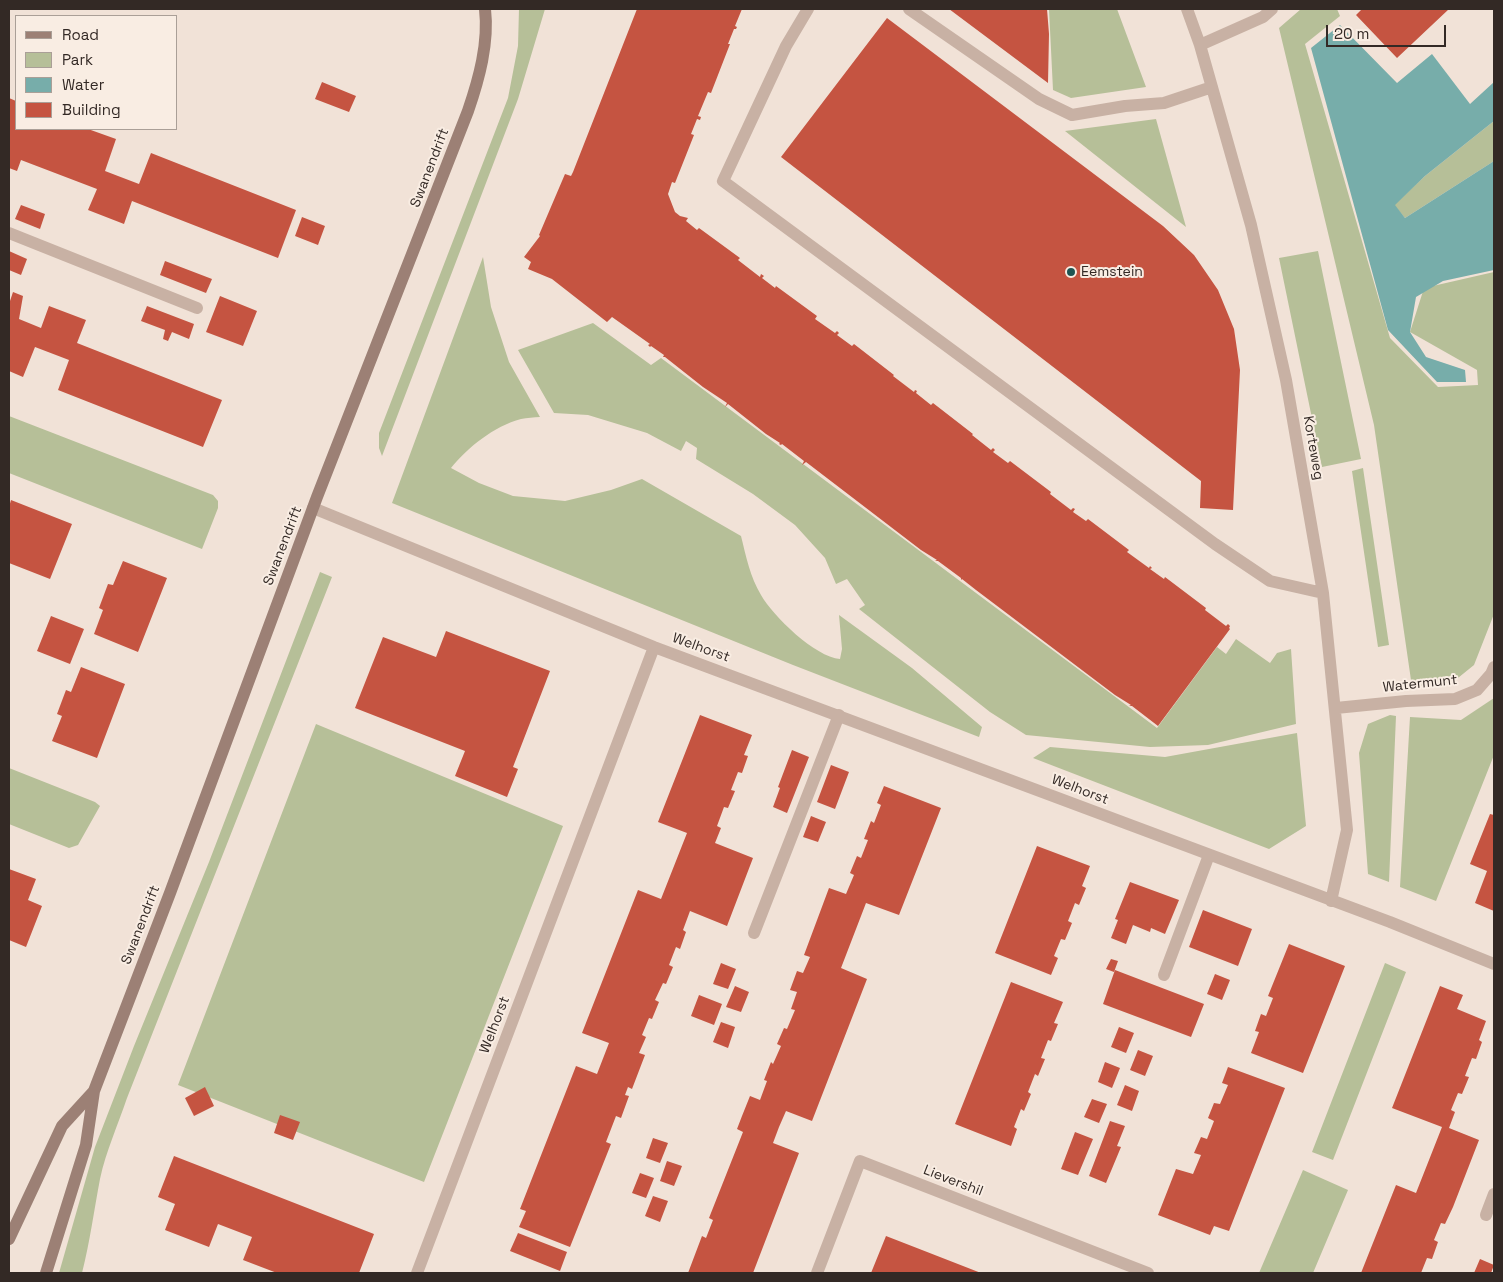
<!DOCTYPE html>
<html>
<head>
<meta charset="utf-8">
<style>
  body { margin:0 }
  #map { position:relative; width:1503px; height:1282px; overflow:hidden; background:#f1e2d7; font-family:"Space Grotesk",sans-serif }
  canvas { display:block }
  .frame { position:absolute; inset:0; border:10px solid #332925; pointer-events:none }
  .legend { position:absolute; left:15px; top:15px; width:162px; height:115px; box-sizing:border-box; background:#f9ede3; border:1px solid #aa9f97; margin:0; padding:6px 9px; list-style:none; font-size:15px; color:#332925 }
  .legend li { display:flex; align-items:center; gap:10px; height:25px }
  .legend b { width:25px; border:1px solid #aa9f97 }
  .scale { position:absolute; left:1326px; top:25px; width:120px; height:22px; box-sizing:border-box; border:2px solid #332925; border-top:0; padding-left:6px; font-size:15px; line-height:18px; white-space:nowrap; color:#332925; -webkit-text-stroke:4px #f9ede3; paint-order:stroke }
</style>
</head>
<body>
<div id="map">
<canvas width="1503" height="1282"></canvas>
<div class="frame"></div>
<ul class="legend">
<li><b style="height:6px;background:#9c8075"></b>Road</li>
<li><b style="height:14px;background:#b6bf98"></b>Park</li>
<li><b style="height:14px;background:#77adaa"></b>Water</li>
<li><b style="height:14px;background:#c55441"></b>Building</li>
</ul>
<div class="scale">20 m</div>
</div>
<script>
const c = document.querySelector('canvas').getContext('2d');
c.lineJoin = 'round';
function paint(path, color) { c.fillStyle = color; c.fill(path, 'evenodd'); }
function trace(path, color, width, dash) { c.strokeStyle = color; c.lineWidth = width; c.lineCap = dash ? 'butt' : 'round'; c.setLineDash(dash || []); c.stroke(path); }
function write(font, color, halo, rows, align = 'center') {
  c.font = font + ' "Space Grotesk",sans-serif'; c.lineWidth = 4; c.setLineDash([]); c.textBaseline = 'middle'; c.strokeStyle = halo; c.fillStyle = color; for (const [text, x, y, turn = 0] of rows) {
    c.save(); c.translate(x, y); c.rotate((+turn || 0) * Math.PI / 180); c.textAlign = isNaN(turn) ? turn : align; if (halo) c.strokeText(text, 0, 0); c.fillText(text, 0, 0); c.restore();
  }
}
paint(new Path2D(`
  M519 9H545L518 99 382 456 379 448V433L508 98 518 46Z
  M1049 9H1117L1146 87 1071 98 1053 90Z
  M1301 9H1337L1340 16 1305 44 1390 338 1438 387 1478 385 1477 370 1410 332 1424 288 1494 272V614L1474 665 1453 682 1412 687 1374 425 1279 28Z
  M1156 119 1186 227 1065 131Z
  M1494 121V161L1405 218 1394 205 1425 176Z
  M1318 251 1361 459 1322 467 1279 258Z
  M483 257 491 307 509 362 540 417C534 417 527 418 521 419 494 426 467 448 451 468L479 483 513 496 565 501 611 490 642 479 741 536C746 556 750 577 761 595 773 616 815 657 840 659L842 649 839 615 912 668 982 727 979 737 793 665 392 503Z
  M593 323 651 365 661 358 1157 728 1217 647 1226 654 1236 639 1270 663 1277 653 1291 649 1296 724 1208 745 1150 747 1026 735 990 712 859 609 865 605 847 579 836 584 825 558 795 525 753 494 696 459 697 448 686 441 681 451 647 433 588 415 554 413 518 350Z
  M9 416 213 495 218 501V508L202 549 9 473Z
  M1363 468 1389 645 1378 647 1352 471Z
  M320 572 332 577 127 1098C118 1125 106 1151 100 1179 94 1210 90 1242 82 1273H59L95 1147 134 1046 209 862Z
  M1494 698V755L1436 901 1400 887 1410 717 1461 720Z
  M1390 715 1396 716 1389 882 1368 874 1359 753 1368 724Z
  M316 724 563 826 424 1182 178 1085Z
  M1297 733 1306 826 1269 849 1033 758 1050 747 1165 757Z
  M9 768 95 802 100 806 78 845 69 848 9 824Z
  M1385 963 1406 972 1333 1160 1312 1152Z
  M1303 1170 1348 1190 1313 1273H1259Z`), '#b6bf98');
paint(new Path2D(`
  M1340 25 1397 83 1432 54 1470 104 1494 82V121L1425 176 1395 205 1405 218 1494 161V270L1443 281 1416 297 1410 332 1426 357 1465 370 1466 382H1437L1388 330 1311 48Z`), '#77adaa');
paint(new Path2D(`
  M637 9H742L735 26 737 27 736 29H734L728 44H730L711 93 708 92 698 116 701 117 700 120 697 119 691 134 694 135 675 183 672 182 668 194 675 212 680 216 688 218 686 221 697 230 699 228 740 258 738 260 760 277 761 274 764 276 762 278 775 288 776 286 817 316 815 319 835 333 837 331 839 333 837 335 852 346 854 344 894 375 893 376 914 392 915 390 917 391 916 393 931 405 933 403 973 434 972 435 991 450 993 448 995 450 993 452 1008 463 1010 461 1051 492 1050 494 1071 510 1073 508 1075 509 1073 512 1086 521 1088 519 1129 550 1127 552 1149 568 1150 566 1152 568 1150 569 1164 579 1165 577 1206 608 1205 610 1226 626 1228 624 1230 626 1229 628 1230 629 1158 726 1132 706H1129L1131 705 1115 695 976 590 962 579 961 580V578L938 561H935L937 560 921 550 806 462 802 465 804 461 782 444 781 445 779 444 780 443 766 434 728 404 725 407 727 403 703 387 665 357H663L664 355 651 346 650 347 648 345 650 344 612 317 607 322 552 279 528 269 531 262 524 257 540 236 539 235 565 174 571 176 573 172Z
  M949 9H1047L1049 34 1048 83Z
  M1362 9H1449L1397 58 1356 15Z
  M887 18 1163 226 1194 255 1218 290 1234 329 1240 370 1233 510 1200 508 1201 481 781 157Z
  M322 82 356 96 349 112 315 99Z
  M9 98 16 101V129H88L116 139 105 171 118 176 139 184 151 153 296 210 278 258 132 201 124 224 88 210 97 189 21 160 17 171 9 168Z
  M21 205 45 214 40 229 15 219Z
  M302 217 325 226 318 245 295 236Z
  M9 251 27 259 21 275 9 270Z
  M165 261 212 279 206 293 160 275Z
  M13 292 23 296 19 319 41 328 49 306 86 320 77 343 222 400 203 447 58 390 69 360 35 347 23 377 9 371V304Z
  M220 296 257 311 243 346 206 332Z
  M147 306 194 324 189 339 172 332 168 341 163 339 165 330 141 321Z
  M11 500 72 524 50 579 9 563V507Z
  M123 561 167 578 138 652 94 634 103 610 99 608 108 584 113 585Z
  M51 616 84 629 70 664 37 651Z
  M446 631 550 671 513 767 518 769 507 797 455 776 465 751 355 708 383 637 436 657Z
  M81 667 125 684 97 758 52 741 62 716 57 714 66 690 71 692Z
  M700 715 752 735 744 755 748 756 742 773 738 772 731 790 735 791 728 808 724 807 717 826 721 828 715 843 753 858 727 926 690 911 683 930 686 932 680 949 676 947 669 965 673 967 666 984 663 983 655 1000 659 1002 652 1019 649 1018 642 1035 646 1037 639 1053 645 1055 632 1089 628 1087 625 1095 629 1096 621 1118 616 1116 606 1142 611 1144 570 1247 519 1227 526 1211 520 1209 576 1066 597 1074 609 1043 582 1033 638 890 661 899 687 833 658 822Z
  M792 750 809 757 787 813 773 807 780 788 778 787Z
  M831 765 849 772 835 809 817 802Z
  M884 786 941 808 899 915 866 903 841 968 867 979 812 1121 786 1111 779 1127 773 1143 799 1153 753 1273H688L702 1236 706 1238 713 1220 709 1218 743 1132 737 1129 742 1116 750 1096 760 1100 767 1081 764 1080 771 1062 773 1064 781 1046 777 1044 784 1028 787 1029 795 1010 791 1009 797 992 790 990 797 971 803 973 810 957 804 955 829 888 846 894 854 875 850 873 857 856 861 858 868 840 864 839 871 821 874 823 881 805 877 803Z
  M1490 814 1494 815V911L1475 903 1487 871 1470 864Z
  M811 816 826 822 818 842 803 837Z
  M1037 846 1090 866 1082 886 1086 888 1079 905 1075 903 1068 921 1072 923 1065 940 1061 939 1054 956 1058 958 1051 975 995 953Z
  M9 869 36 879 28 900 42 906 26 947 9 940Z
  M1130 882 1179 900 1165 934 1151 928 1150 932 1133 925 1126 944 1111 938 1118 920 1115 919Z
  M1203 910 1252 929 1238 966 1189 947Z
  M1289 944 1345 966 1303 1073 1251 1053 1259 1032 1255 1031 1261 1014 1266 1016 1273 998 1268 996Z
  M1111 959 1118 961 1114 972 1106 969Z
  M721 963 736 969 728 989 713 984Z
  M1115 970 1204 1004 1191 1037 1103 1004Z
  M1215 974 1230 980 1222 1000 1207 994Z
  M1011 982 1063 1002 1054 1023 1058 1024 1051 1041 1048 1040 1041 1058 1045 1059 1038 1076 1035 1074 1028 1092 1031 1094 1024 1111 1021 1109 1014 1127 1017 1129 1011 1146 955 1124Z
  M735 986 749 992 741 1012 726 1007Z
  M1440 986 1463 995 1457 1009 1486 1021 1479 1040 1482 1042 1476 1059 1472 1058 1465 1076 1469 1077 1462 1094 1458 1093 1451 1110 1455 1112 1449 1128 1479 1140 1453 1207 1445 1224 1441 1223 1434 1240 1438 1242 1432 1259 1427 1258 1421 1273H1361L1396 1185 1416 1193 1442 1127 1392 1108Z
  M699 995 722 1004 714 1025 691 1016Z
  M721 1022 735 1027 728 1048 713 1042Z
  M1119 1027 1134 1033 1126 1053 1111 1047Z
  M1138 1050 1153 1056 1145 1076 1130 1070Z
  M1105 1062 1120 1068 1112 1088 1098 1082Z
  M1228 1067 1285 1088 1229 1231 1214 1226 1210 1235 1158 1215 1176 1169 1193 1174 1201 1155 1194 1153 1201 1137 1207 1139 1214 1121 1208 1118 1214 1103 1220 1104 1228 1085 1222 1083Z
  M1125 1085 1139 1091 1132 1111 1117 1105Z
  M205 1087 214 1106 194 1116 185 1098Z
  M1092 1099 1107 1104 1099 1123 1084 1117Z
  M280 1115 300 1122 293 1140 274 1133Z
  M1110 1121 1125 1126 1117 1146 1121 1147 1106 1183 1089 1176Z
  M1075 1132 1093 1139 1078 1175 1061 1169Z
  M653 1138 668 1143 660 1163 646 1158Z
  M174 1156 374 1234 359 1273H277L243 1260 252 1237 218 1224 209 1247 165 1230 175 1204 158 1197Z
  M667 1161 682 1166 674 1186 660 1181Z
  M640 1173 654 1178 646 1198 632 1193Z
  M653 1196 668 1201 660 1222 645 1216Z
  M518 1233 567 1252 560 1271 510 1251Z
  M886 1236 922 1250 981 1273H871Z
  M1480 1259 1494 1265 1491 1273H1474Z`), '#c55441');
trace(new Path2D(`
  M9 233 197 308
  M754 933 839 715
  M1164 975 1209 855
  M1486 1215 1494 1194`), '#c8b1a4', 12);
trace(new Path2D(`
  M808 9 786 46 723 181 1215 544 1270 581 1323 593
  M909 9 1039 99 1072 115 1125 106 1164 103 1212 87
  M1187 9 1200 45 1251 225 1286 380 1323 593 1347 830 1331 901
  M1200 45 1263 17 1272 9
  M313 508 654 647 1390 922 1494 964
  M1336 708 1406 701 1455 699 1477 690 1491 674 1494 667
  M417 1273 654 647
  M817 1273 860 1161 1148 1273`), '#c8b1a4', 12);
trace(new Path2D(`
  M9 1239 62 1126 94 1091
  M46 1273 86 1145 94 1091 170 893 317 497 468 111C479 79 489 43 485 9`), '#9c8075', 12);
for (const [x, y, r, color] of [
  [1071,272,5,"#1c5452"]
]) { const dot = new Path2D(); dot.arc(x, y, r, 0, 2 * Math.PI); c.fillStyle = color; c.fill(dot); trace(dot, '#f9ede3', 2); }
write('14px', '#332925', '#f9ede3', [
  ["Swanendrift",430,168,-69],
  ["Korteweg",1313,448,80],
  ["Swanendrift",283,546,-69],
  ["Welhorst",701,648,20],
  ["Watermunt",1420,684,-6],
  ["Welhorst",1080,790,21],
  ["Swanendrift",141,925,-69],
  ["Welhorst",495,1025,-69],
  ["Lievershil",953,1181,21]
]);
write('14px', '#332925', '#f9ede3', [
  ["Eemstein",1081,272]
], 'left');
</script>
</body>
</html>
